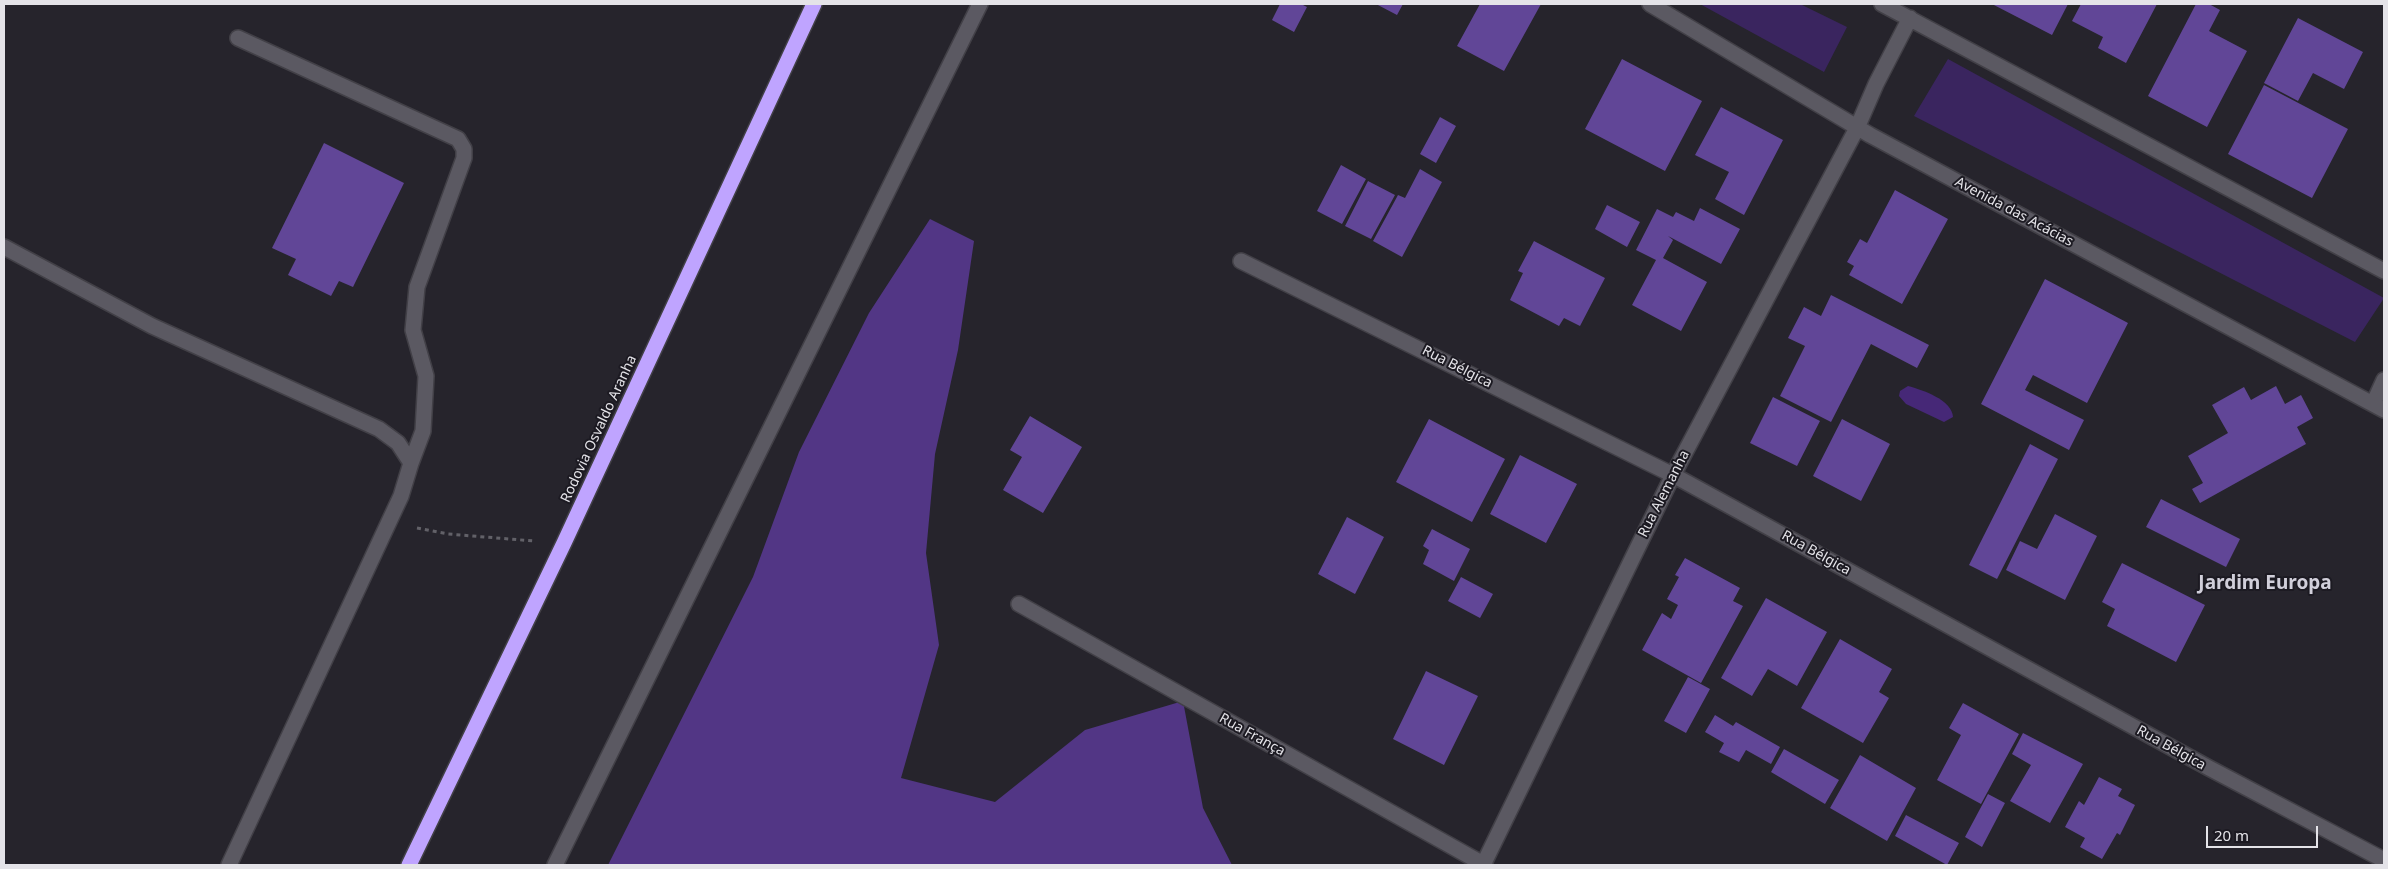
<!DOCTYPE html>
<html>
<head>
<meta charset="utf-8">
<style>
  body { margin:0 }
  #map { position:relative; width:2388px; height:869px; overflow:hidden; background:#26242c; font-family:"Noto Sans",sans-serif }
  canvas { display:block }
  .frame { position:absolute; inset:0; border:5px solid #e4e3e8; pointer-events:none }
  .scale { position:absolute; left:2206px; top:826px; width:112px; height:22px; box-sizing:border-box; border:2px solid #e4e3e8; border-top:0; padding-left:6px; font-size:15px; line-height:18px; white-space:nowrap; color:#e4e3e8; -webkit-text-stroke:4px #1c1a22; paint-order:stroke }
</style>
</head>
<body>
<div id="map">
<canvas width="2388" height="869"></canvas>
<div class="frame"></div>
<div class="scale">20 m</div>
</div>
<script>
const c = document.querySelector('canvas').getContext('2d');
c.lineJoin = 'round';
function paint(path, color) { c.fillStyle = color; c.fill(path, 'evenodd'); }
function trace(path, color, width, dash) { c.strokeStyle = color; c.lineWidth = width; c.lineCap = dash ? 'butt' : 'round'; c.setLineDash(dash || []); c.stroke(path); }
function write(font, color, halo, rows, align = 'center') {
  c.font = font + ' "Noto Sans",sans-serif'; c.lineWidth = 4; c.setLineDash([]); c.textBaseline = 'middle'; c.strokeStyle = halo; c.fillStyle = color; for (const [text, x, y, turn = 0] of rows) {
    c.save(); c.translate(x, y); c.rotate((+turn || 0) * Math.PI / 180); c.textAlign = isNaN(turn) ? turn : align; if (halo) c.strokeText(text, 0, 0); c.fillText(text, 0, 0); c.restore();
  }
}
paint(new Path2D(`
  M1700 4H1800L1847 27 1824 72Z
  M1948 59 2384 298 2355 342 1914 116Z`), '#3a255f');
paint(new Path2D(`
  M930 219 974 241 958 350 935 454 926 553 939 645 901 778 995 802 1085 730 1183 701 1203 808 1232 865H608L753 577 799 452 869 313Z`), '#523685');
paint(new Path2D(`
  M1908 386C1923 390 1952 400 1953 417L1944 422 1906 404 1899 396 1900 391Z`), '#462877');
paint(new Path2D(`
  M1280 4H1301L1307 7 1294 32 1272 20Z
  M1376 4H1403L1397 15Z
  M1480 4H1541L1504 71 1457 46Z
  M1992 4H2068L2052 35Z
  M2081 4H2157L2126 63 2098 48 2103 37 2072 21Z
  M2196 4H2209L2220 10 2209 31 2247 51 2207 127 2148 96Z
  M2298 18 2363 52 2344 89 2313 73 2298 101 2264 83Z
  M1622 59 1702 101 1665 171 1585 129Z
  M2264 85 2348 129 2312 198 2228 154Z
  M1721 107 1783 140 1744 215 1715 199 1729 172 1695 155Z
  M1440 117 1456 126 1436 163 1420 154Z
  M324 143 404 183 353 287 339 281 331 296 288 275 296 259 272 248Z
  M1341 165 1366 179 1342 224 1317 211Z
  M1420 169 1442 182 1402 257 1373 241 1398 195 1405 198Z
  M1368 181 1395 195 1371 239 1345 226Z
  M1895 190 1948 219 1902 304 1849 275 1854 266 1847 262 1860 239 1867 243Z
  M1607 205 1640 222 1627 247 1595 229Z
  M1700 208 1740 229 1721 264 1668 236 1673 240 1663 258 1707 282 1681 331 1632 305 1656 260 1636 250 1657 209 1673 217 1676 212 1694 221Z
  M1534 241 1605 278 1580 326 1564 318 1559 326 1510 300 1523 273 1518 271Z
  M2045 279 2128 323 2087 403 2033 375 2025 390 2084 420 2069 450 1981 404Z
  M1831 295 1929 345 1917 368 1871 344 1831 422 1780 396 1805 346 1788 338 1804 307 1821 316Z
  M2276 386 2285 404 2301 395 2313 418 2297 427 2306 444 2200 503 2192 489 2203 483 2188 456 2228 433 2212 405 2244 387 2251 400Z
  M1773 397 1820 421 1797 466 1750 443Z
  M1030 416 1082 447 1043 513 1003 490 1022 457 1010 450Z
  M1429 419 1505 459 1472 522 1396 482Z
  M1842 419 1890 444 1861 501 1813 476Z
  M2030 444 2058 459 1997 579 1969 565Z
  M1520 455 1577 484 1546 543 1490 514Z
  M2161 499 2240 539 2226 567 2146 527Z
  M2055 514 2097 536 2065 600 2006 570 2020 541 2037 549Z
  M1347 517 1384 537 1355 594 1318 574Z
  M1432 529 1470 549 1454 581 1423 564 1429 550 1423 546Z
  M1685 558 1740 588 1733 601 1743 606 1701 683 1642 650 1662 613 1671 619 1678 605 1667 599 1679 577 1675 575Z
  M2122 563 2205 605 2176 662 2107 626 2115 609 2102 602Z
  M1461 577 1493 594 1480 618 1448 601Z
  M1766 598 1827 632 1797 686 1768 669 1752 696 1721 678Z
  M1840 639 1892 669 1879 692 1889 698 1863 743 1801 708Z
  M1426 671 1478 696 1444 765 1393 739Z
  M1688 677 1710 689 1686 733 1664 721Z
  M1963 703 2019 734 1981 804 1937 780 1961 735 1949 728Z
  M1715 715 1733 726 1736 722 1780 747 1771 764 1746 750 1739 762 1719 752 1724 743 1705 732Z
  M2023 733 2083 764 2050 823 2010 801 2031 765 2012 754Z
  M1784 749 1839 780 1825 804 1771 772Z
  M1860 755 1916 788 1887 841 1830 808Z
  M2099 777 2122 789 2118 796 2135 805 2120 835 2117 833 2102 859 2080 847 2085 838 2065 827 2079 801 2084 805Z
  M1988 794 2005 803 1982 847 1965 837Z
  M1906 815 1959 843 1947 865 1895 836Z`), '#614697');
const minor = new Path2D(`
  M1650 4 1870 135 2384 410
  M1882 4 2384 271
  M238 38 458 139 464 149V158L417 287 413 330 426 376 423 431 411 463
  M4 247 152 326 379 429 398 443 411 463 401 496 229 865
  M1241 261 1673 475 2209 768 2384 860
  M2373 404 2384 380
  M1019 604 1485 865
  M555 865 980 4
  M1483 865 1673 475 1857 128 1876 84 1910 18`);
const highway = new Path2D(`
  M409 865 564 543 814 4`);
trace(minor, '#424047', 18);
trace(highway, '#424047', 18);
trace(new Path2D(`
  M417 528 448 534 534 541`), '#626168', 3, [4, 4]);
trace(minor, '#5b5962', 15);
trace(highway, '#bfa4ff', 15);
write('14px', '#e4e3e8', '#1c1a22', [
  ["Avenida das Acácias",2014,212,28],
  ["Rua Bélgica",1457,367,27],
  ["Rodovia Osvaldo Aranha",599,429,-65],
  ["Rua Alemanha",1664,494,-63],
  ["Rua Bélgica",1816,553,29],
  ["Rua França",1252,735,29],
  ["Rua Bélgica",2171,748,29]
]);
write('bold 19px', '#d1cfda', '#1c1a22', [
  ["Jardim Europa",2265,584]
]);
</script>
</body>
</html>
